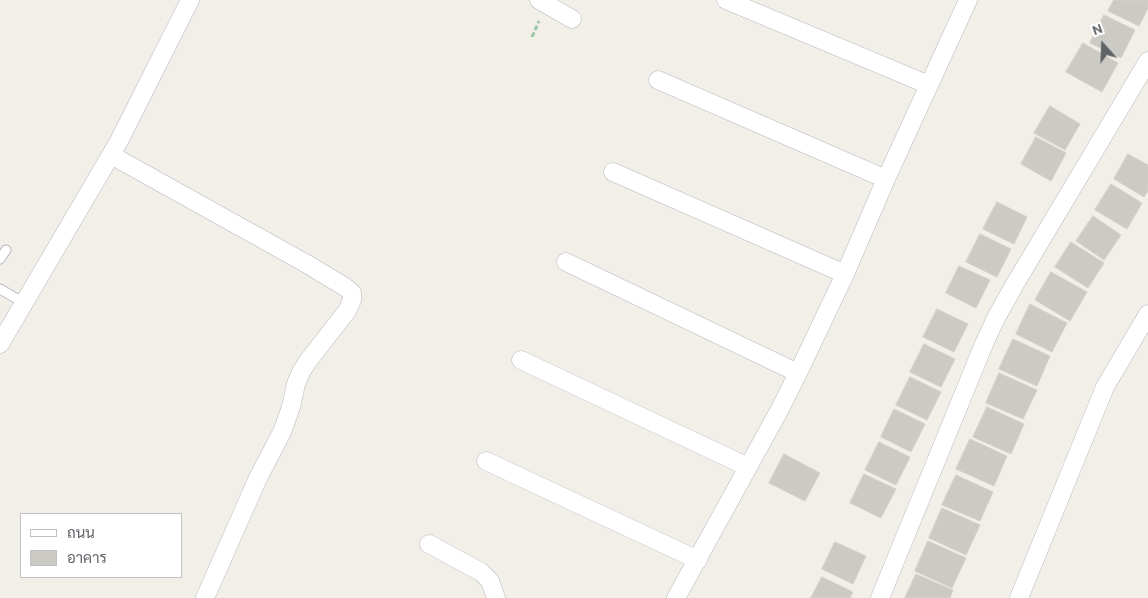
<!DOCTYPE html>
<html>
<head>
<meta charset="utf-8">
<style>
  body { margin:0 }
  #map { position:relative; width:1148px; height:598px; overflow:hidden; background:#f1efe8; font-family:Overpass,Sarabun,sans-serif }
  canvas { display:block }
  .legend { position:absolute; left:20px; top:513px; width:162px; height:65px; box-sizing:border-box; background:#fff; border:1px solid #bfc1c3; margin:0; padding:6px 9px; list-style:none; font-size:15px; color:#5f6368 }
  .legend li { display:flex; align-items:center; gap:10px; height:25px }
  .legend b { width:25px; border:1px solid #bfc1c3 }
  .north { position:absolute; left:1078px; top:20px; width:50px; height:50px; -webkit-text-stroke:4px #fff; paint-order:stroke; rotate:340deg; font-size:14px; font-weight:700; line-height:20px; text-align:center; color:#5f6368 }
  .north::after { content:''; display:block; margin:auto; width:18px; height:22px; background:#5f6368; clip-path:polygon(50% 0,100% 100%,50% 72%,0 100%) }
</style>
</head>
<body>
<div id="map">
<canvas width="1148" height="598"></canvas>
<ul class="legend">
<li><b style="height:6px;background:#fff"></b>ถนน</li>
<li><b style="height:14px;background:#cccac5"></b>อาคาร</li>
</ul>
<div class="north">N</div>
</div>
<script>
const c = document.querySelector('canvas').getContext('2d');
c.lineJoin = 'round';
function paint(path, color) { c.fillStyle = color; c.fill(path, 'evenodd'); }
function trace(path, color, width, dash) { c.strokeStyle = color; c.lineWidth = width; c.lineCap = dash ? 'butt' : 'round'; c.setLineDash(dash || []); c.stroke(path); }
const building = new Path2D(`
  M1114 0H1148V8L1139 26 1108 11Z
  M1104 15 1135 30 1121 58 1090 43Z
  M1083 43 1118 63 1102 92 1066 72Z
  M1050 106 1080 124 1065 150 1034 133Z
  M1036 137 1066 153 1051 181 1021 164Z
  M1128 154 1148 165V191L1144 197 1114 179Z
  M1111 184 1142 203 1127 229 1095 210Z
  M997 202 1027 217 1014 244 983 229Z
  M1093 216 1121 235 1104 260 1076 241Z
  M980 234 1011 249 997 277 966 262Z
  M1071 242 1104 263 1088 288 1055 267Z
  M959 266 990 280 976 308 946 293Z
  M1051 272 1087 292 1070 321 1035 300Z
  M1030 304 1067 323 1052 352 1016 334Z
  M937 309 968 324 954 352 923 337Z
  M1013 339 1050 356 1037 386 999 369Z
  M924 344 955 359 941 387 910 372Z
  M999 373 1037 390 1023 419 986 403Z
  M910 377 941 392 927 420 896 405Z
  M987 407 1024 424 1011 454 973 437Z
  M894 409 925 424 911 452 881 437Z
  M970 439 1007 456 994 486 956 469Z
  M879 442 910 457 896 485 865 470Z
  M784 454 820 473 805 501 769 483Z
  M864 474 896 489 881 518 850 503Z
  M956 475 993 492 980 521 942 505Z
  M942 508 980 525 966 555 929 538Z
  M928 541 966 558 952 588 915 571Z
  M835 542 866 556 853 584 822 569Z
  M916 574 953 590 950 598H905Z
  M822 577 853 592 850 598H811Z`);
paint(building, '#cccac5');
trace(building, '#d6d1c6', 1);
const service = new Path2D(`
  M0 259 6 250
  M0 289 24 303`);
const minor = new Path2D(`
  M539 0 572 19
  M726 0 929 85
  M658 80 886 179
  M111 155 307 264 345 287 352 293V300L347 311 308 361 301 372 296 384 291 407 282 432 258 478 205 598
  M613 172 845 274
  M566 262 798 373
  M0 344 119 141 190 0
  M521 360 748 467
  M486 461 698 560
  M429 544 481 572 490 581 496 598
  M676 598 780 409 798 373 845 274 886 179 968 0
  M880 598 984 344 996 318 1015 284 1148 61
  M1019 598 1105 387 1148 314`);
trace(service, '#b5b8bc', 11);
trace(minor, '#b5b8bc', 19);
trace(new Path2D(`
  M532 37 539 21`), '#9cc7a9', 3, [5, 2.5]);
trace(service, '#fff', 9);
trace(minor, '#fff', 18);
</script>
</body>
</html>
